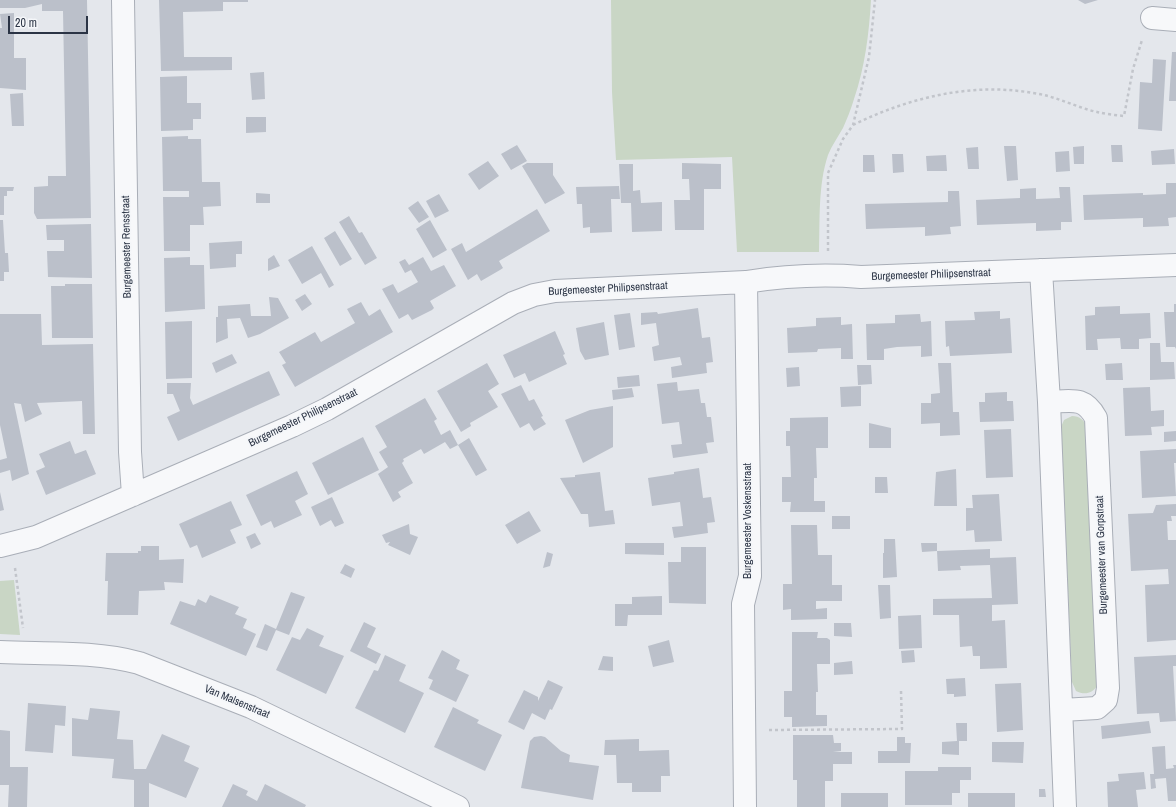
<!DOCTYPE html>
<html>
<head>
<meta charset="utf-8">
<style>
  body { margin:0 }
  #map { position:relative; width:1176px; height:807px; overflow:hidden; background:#e4e7ec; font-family:"Archivo Narrow",sans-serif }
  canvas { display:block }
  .scale { position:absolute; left:8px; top:16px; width:80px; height:18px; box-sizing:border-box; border:2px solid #2b3445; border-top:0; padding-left:5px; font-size:12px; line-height:14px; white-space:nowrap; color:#2b3445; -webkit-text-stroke:3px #f4f6f9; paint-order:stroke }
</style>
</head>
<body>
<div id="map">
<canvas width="1176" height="807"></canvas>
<div class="scale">20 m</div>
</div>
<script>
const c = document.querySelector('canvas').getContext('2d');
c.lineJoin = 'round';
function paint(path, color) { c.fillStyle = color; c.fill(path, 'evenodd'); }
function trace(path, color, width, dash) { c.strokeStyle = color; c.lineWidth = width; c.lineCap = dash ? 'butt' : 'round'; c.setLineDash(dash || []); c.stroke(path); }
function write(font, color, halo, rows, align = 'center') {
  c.font = font + ' "Archivo Narrow",sans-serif'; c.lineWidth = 3.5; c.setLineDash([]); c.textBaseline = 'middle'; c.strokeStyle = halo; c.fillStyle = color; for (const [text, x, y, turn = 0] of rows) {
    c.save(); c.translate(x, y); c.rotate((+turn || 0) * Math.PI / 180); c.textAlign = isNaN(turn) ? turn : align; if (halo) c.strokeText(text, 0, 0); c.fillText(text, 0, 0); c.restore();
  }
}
paint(new Path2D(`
  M611 0H871C869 34 865 67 854 99 851 109 847 119 843 128 838 137 832 145 828 155 818 185 820 220 819 252H737L732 157 616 160 612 92Z
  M1072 416C1080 416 1084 420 1087 427L1097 686C1092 694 1084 695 1076 691L1072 682 1061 427 1064 420Z
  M14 580 20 635 0 634V581Z`), '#c9d6c5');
paint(new Path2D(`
  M0 0H87L91 218 37 219 34 213V187L48 186V176H66L63 11H42V4L25 8H0Z
  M159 0H248V2H223V11L183 12 184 57H232V70L161 71Z
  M1078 0H1098L1085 4Z
  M14 13V58H26V90L0 88V28H2L0 14Z
  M1172 52H1176V101H1169Z
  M1153 59 1166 60 1162 131 1138 129 1140 82 1152 83Z
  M264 72 265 99 252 100 250 73Z
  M187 76V103H201V119H193V130L161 131 160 77Z
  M23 93 24 126H12L10 94Z
  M246 117H266V132L246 133Z
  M188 136V139H201L202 182H220L221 206 203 207 204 225H190V251H164L163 197H189V191H163L162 137Z
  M517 145 527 161 511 170 501 154Z
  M1111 145H1122L1123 162H1112Z
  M1004 146H1016L1018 180 1007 181Z
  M1084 146V164H1074L1073 147Z
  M978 147 979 169H968L966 148Z
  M1174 149 1175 164 1152 165 1151 151Z
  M1069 151 1070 171 1056 172 1055 152Z
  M892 154H903L904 172 893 173Z
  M863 155H874L875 172H863Z
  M946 155 947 171H927L926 156Z
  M488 161 499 176 479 190 468 174Z
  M527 163H553V175L565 193 545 204 522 166Z
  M682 163 721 164V189H704V230H675L674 200H690L689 179H682Z
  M619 164H633V191L640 190 641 203 662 202V231L632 232 631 203H621Z
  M1166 183H1176V217L1168 218 1169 226 1143 227V218L1084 220 1083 195 1143 193V195L1166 194Z
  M619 186 620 199H611L612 232 590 233V227L583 228 582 204H577L576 187Z
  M0 187H14L13 191H7V196H4V215H0Z
  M1059 187H1070L1072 222H1061V230L1036 231V223L977 225 976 200 1020 198V189L1036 188V199L1060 198Z
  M948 191H959L961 226 950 227 951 234 925 236V227L866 229 865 204 948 202Z
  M256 193 270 194V203H256Z
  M439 194 449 211 435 218 426 201Z
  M418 201 429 217 419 223 408 208Z
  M537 209 550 231 499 261 503 268 500 270 481 281 477 274 468 280 451 249 462 243 466 252Z
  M349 216 359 233 362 232 377 258 365 265 339 222Z
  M0 220H3L5 253H8L9 272H4V281H0Z
  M430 220 447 250 433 258 416 229Z
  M91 224 92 278 48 277 47 251H64V240H47L46 225Z
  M335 231 352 259 340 266 324 238Z
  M242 241V254H236V267L210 269 209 243Z
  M312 246 334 285 329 288 321 273 302 284 288 260Z
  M274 255 280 266 268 271V259Z
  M190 257V265H204L205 309 165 312 164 258Z
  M423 257 431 271 444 265 456 286 430 301 434 308 432 310 412 320 408 314 399 319 382 289 393 284 398 293 418 282 411 270 405 273 399 262 405 259 409 265Z
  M65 284H92L93 338H52L51 286H65Z
  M305 294 312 304 302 311 295 300Z
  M269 297 278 298 289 318 260 334 248 338 240 318 227 319 228 338 216 343V317H218V306L250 304 251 316H271Z
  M361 302 369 316 380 309 393 332 295 387 282 365 286 363 279 352 315 332 321 342 355 323 347 309Z
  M1174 304H1176V349L1175 347H1166L1164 312H1174Z
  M1120 306V314L1150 313 1151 338 1139 339V349H1121L1120 338 1097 339 1098 350H1086L1085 316 1095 315V307Z
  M698 308 702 338 710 337 713 362 706 363 707 373 672 378 671 367 682 365 680 357 654 361 652 347 659 345 656 323 641 325V313L657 312 658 314Z
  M1000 311V319L1010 318 1012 353 950 356 949 346 946 347 945 321 975 320 974 312Z
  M630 313 635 347 619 350 614 315Z
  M0 314H41L42 345 93 344 95 434H83L82 401 37 403 42 414 25 422 21 404 14 403 29 474 12 481 10 470 0 473V460L7 458 0 425Z
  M920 314 921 322 931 321 932 356 921 357V346L897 347 884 349V360H867L866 324 895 323V315Z
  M841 317V325L852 324 853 359H841V348L818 349 817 352 788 353 787 328 816 326V318Z
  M192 321V378L166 379 165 322Z
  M604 322 609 355 585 360 580 351 576 328Z
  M555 331 565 354 563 355 567 364 529 382 525 373 514 378 503 355Z
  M1150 343H1160L1161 362H1174L1175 379 1150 380Z
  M232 354 237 363 216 373 212 363Z
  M487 363 499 384 488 391 498 407 470 423 471 426 461 432 437 391Z
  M938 363H951L953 412H959L960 435 940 436V423L921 424V403H931V394L940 393Z
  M1122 363 1123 380H1106L1105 364Z
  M857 365H871L872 384 858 385Z
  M799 367 800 386 787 387 786 368Z
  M269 371 280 395 178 441 167 417 180 411 173 394H167V383H191L190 398 193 405Z
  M639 375 640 386 618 388 617 377Z
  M677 382 678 391 699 389 701 403H705L707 417H711L714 442 706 443 708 453 673 458 671 445 682 444 679 422 662 424 657 384Z
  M521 385 529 401 534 399 543 416 541 417 546 424 534 431 529 423 520 428 501 394Z
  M861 386V406L841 407 840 387Z
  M1150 387 1151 411 1164 410V426L1151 427 1152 435 1125 436 1123 388Z
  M632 388 634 397 613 400 612 390Z
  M1007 392V401H1013L1014 421 980 422 979 402H985V393Z
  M425 398 437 419 434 421 441 435 450 430 458 445 469 438 487 470 476 476 458 445 450 449 445 442 424 454 421 449 403 459 404 461 402 463 413 483 398 492 401 497 393 502 378 474 388 467 379 452 387 447 375 426Z
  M613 406V447L583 463 565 420 590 410Z
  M828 417V448H816L817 478H814V501H825V512H790L791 502H782V477H791L790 446H786V431H790V418Z
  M869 423 891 428V448H869Z
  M1011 429 1013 477 986 478 984 430Z
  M1176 431V441L1164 442V432Z
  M363 437 379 470 328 495 312 463Z
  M70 441 75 454 86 450 96 474 46 495 36 471 45 467 39 454Z
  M1176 449V463H1174L1176 496 1142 498 1140 451Z
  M699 468 703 498 711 497 715 522 707 523 708 533 674 538 672 527 683 526 680 502 652 506 648 478 674 474V472Z
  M956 469 957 506H934L936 472Z
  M297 471 308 494 295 501 302 515 274 528 271 521 261 526 246 495Z
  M600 472 605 511 613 510 615 524 589 527 588 514H581L560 478 575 477V475Z
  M875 477H887L888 493H875Z
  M0 492 4 510 0 511Z
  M999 494 1002 541 975 542 974 530 966 531V508H973L972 495Z
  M332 497 344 523 335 527 331 520 320 526 311 507Z
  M231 501 242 525 230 530 236 543 202 558 197 545 190 548 179 524Z
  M1176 504V516H1171L1172 521H1167L1168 540H1176V640L1147 642 1145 585 1169 584 1168 569 1131 571 1128 514 1153 513 1156 505Z
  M529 511 541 531 517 544 505 525Z
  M832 516H850V529H832Z
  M409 524 410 534 418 537 410 555 388 545 390 542 386 543 382 535Z
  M791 525H817L818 555H832V585H842V601H816V609L827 608V619L791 620V609L783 610V584H792Z
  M255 533 261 544 251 549 246 537Z
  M884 539H895L897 577 883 578V553H889H884Z
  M625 543H664V555L625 554Z
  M921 543H937V551L922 552Z
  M141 546H159V560L184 559 183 583 164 582 165 590 139 591 138 615H107L108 581H105L106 553H138V551H141Z
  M681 547H706V604L669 603 668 562H681Z
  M990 549V558L1016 557 1018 604 992 605V621L1005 620 1007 668 980 669V656H973L972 646 960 647 959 615H933V599L992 598 990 565 960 566 961 570 938 571 937 551Z
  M547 552 553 554 550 566 543 568Z
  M345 564 355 569 351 578 340 573Z
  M878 585H890L891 618 880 619Z
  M291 592 305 597 289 635 276 630 267 651 256 647 265 624 276 629Z
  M210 595 239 607 235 614 247 619 243 628 256 634 246 656 170 624 180 601 195 606 198 599 206 603Z
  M662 596V615H628L627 626H615V604H632V597Z
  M921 615 922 648 899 649 898 616Z
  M364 622 376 628 367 647 381 654 376 664 350 651Z
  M834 623H851L852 637 834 636Z
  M307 628 324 636 319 646 344 656 326 694 276 670 292 637 300 640Z
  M792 632H818L817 638H827L830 640V664H817L818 692H816V715H827V726L792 727V717H784V691H792Z
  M669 640 674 662 653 667 648 646Z
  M442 650 460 660 456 669 469 675 456 702 429 689 433 680 428 678Z
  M914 650 915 662 902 663 901 651Z
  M385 655 406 665 399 681 424 693 405 733 355 708 374 670 378 671Z
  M1176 655V666H1173L1176 721 1160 722 1159 713 1137 714 1134 657Z
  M603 656 613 657V671L598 670Z
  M852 661 853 674 834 675V663Z
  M965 678 966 696 954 697V694H947L946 679Z
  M548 680 563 687 552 710 550 709 545 720 532 713 524 730 508 722 524 690 538 697V701Z
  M1021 683 1023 730 997 732 995 684Z
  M28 703 66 706 65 726 55 725 53 753 25 751Z
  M453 707 479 720 477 723 502 735 485 771 434 747Z
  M90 708 120 711 117 739 133 740 134 769H146L162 734 190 746 184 761 199 768 186 798 149 783V807H134V780L112 778 114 759 72 756V718L88 720Z
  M1149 721 1151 733 1102 739 1101 726Z
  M956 723H967V741H959V755L942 754V742L957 741Z
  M0 730 10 731V767H28L27 807H8L9 785H0Z
  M793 735H833L834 743H841V751L833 752H852V764H833V781H825V807H797V780H793Z
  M541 736 545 737 561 751 570 755 569 762 599 766 593 800 521 788 530 741 534 737Z
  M897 737H905V743H911L910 763H878V751H897Z
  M639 739V751L669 750 670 776H661V792H632V783H617L616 755H604L605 740Z
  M992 742H1024L1023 763 992 762Z
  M1165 746 1166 769 1174 768 1173 765H1176V801H1168L1166 778 1155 779 1156 788 1151 789 1150 774H1154L1152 747Z
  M938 767H971V780H960V793H952V805H905V771H938Z
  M1144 772 1146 789 1136 790 1138 807H1108L1107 782 1119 781 1118 774Z
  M233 784 248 791 246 795 257 801 265 784 306 805 305 807H222Z
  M1039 789H1045L1046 797H1039Z
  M841 793H888V807H841Z
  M968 793H1015V807H968Z`), '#bbc0ca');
const street = new Path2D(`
  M123 0 130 452 133 495
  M1152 18 1176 20
  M1041 270 1049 402 1065 807
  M1049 402C1072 401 1084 396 1096 418L1108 688 1106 700 1097 708 1062 710
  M0 546 36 537 292 426 327 409 513 303 534 295 555 291 746 282C784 276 823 274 861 277L1176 265
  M0 652C46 654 95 651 139 663L251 707 458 807
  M745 807 743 604 750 576 746 282`);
trace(street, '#a9aeb7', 24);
trace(new Path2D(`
  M853 125C908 98 971 82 1033 93 1056 96 1075 107 1097 112 1105 114 1115 115 1124 116L1133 69 1142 40
  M828 251V173L843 139 853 125 869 57 875 0
  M15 568 23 628
  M769 730 902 729 901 691`), '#c2c5cb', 2.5, [3, 3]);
trace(street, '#f7f8fa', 22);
write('11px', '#2b3445', '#f4f6f9', [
  ["Burgemeester Rensstraat",127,247,-91],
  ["Burgemeester Philipsenstraat",931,275,-2],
  ["Burgemeester Philipsenstraat",608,289,-3],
  ["Burgemeester Philipsenstraat",303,418,-26],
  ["Burgemeester Voskensstraat",748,521,-90],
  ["Burgemeester van Gorpstraat",1102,555,-92],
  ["Van Malsenstraat",237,702,23]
]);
</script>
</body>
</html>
